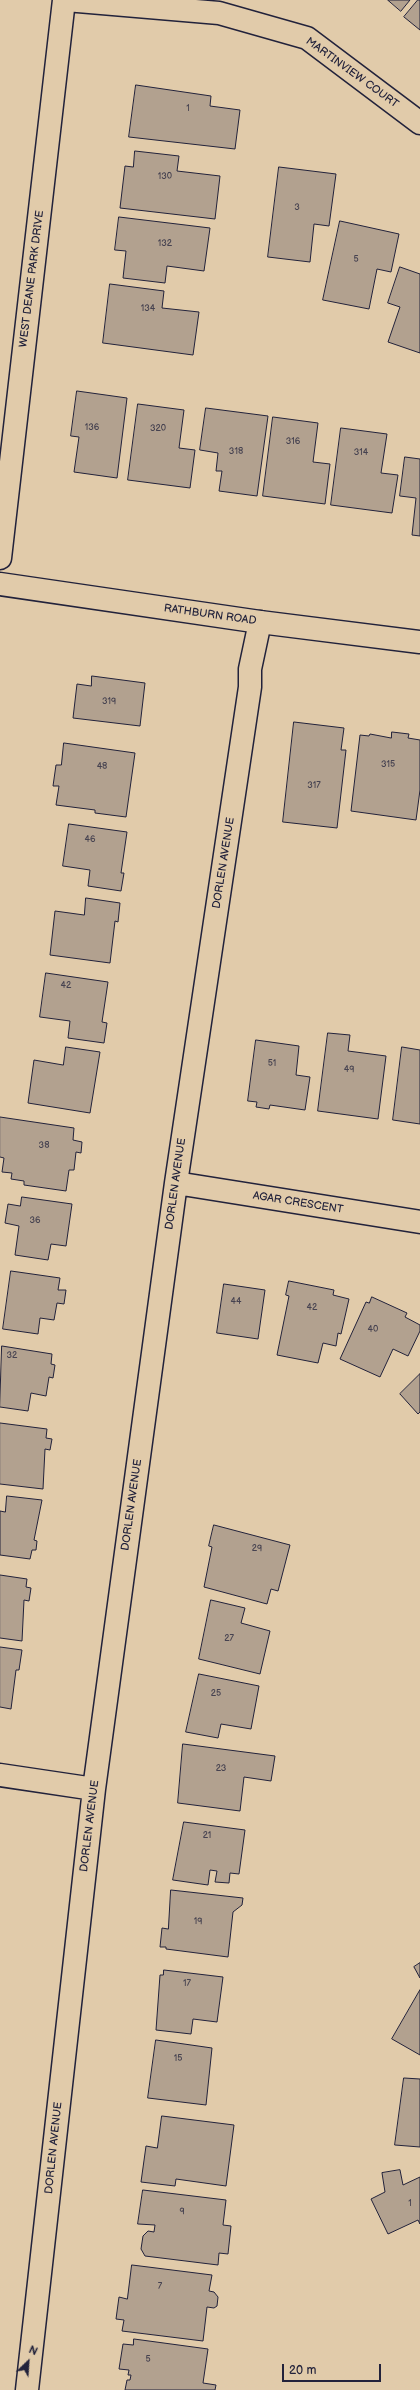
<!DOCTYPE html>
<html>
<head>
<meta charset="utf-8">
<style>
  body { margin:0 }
  #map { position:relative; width:420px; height:2390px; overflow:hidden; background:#e1cbaa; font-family:"Balsamiq Sans",sans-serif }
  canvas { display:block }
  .north { position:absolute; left:8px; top:2342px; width:40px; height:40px; -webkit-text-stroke:3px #e1cbaa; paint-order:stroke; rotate:25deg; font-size:11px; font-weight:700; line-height:16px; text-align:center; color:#22223b }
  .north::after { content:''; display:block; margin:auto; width:14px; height:18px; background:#22223b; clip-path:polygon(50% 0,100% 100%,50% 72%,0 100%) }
  .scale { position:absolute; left:282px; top:2364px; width:99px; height:18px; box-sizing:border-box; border:2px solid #22223b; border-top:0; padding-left:5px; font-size:12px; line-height:14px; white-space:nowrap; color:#22223b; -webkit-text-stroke:3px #e1cbaa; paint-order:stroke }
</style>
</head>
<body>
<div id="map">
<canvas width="420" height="2390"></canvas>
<div class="north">N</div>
<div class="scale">20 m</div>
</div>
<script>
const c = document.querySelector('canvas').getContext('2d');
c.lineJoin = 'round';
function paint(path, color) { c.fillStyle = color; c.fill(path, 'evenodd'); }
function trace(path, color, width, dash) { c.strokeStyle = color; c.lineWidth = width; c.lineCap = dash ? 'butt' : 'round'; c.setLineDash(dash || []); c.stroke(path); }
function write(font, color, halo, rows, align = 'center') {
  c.font = font + ' "Balsamiq Sans",sans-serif'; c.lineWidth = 3; c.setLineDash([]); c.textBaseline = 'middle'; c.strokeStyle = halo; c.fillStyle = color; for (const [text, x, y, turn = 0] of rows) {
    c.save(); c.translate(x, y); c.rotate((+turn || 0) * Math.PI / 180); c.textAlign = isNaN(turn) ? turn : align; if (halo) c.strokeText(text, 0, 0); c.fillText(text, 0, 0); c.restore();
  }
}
const building = new Path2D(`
  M388 0H410L401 11Z
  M418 0H420V30L404 17Z
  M136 85 211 96 210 106 240 110 235 149 129 137Z
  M135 151 179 156 177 171 220 176 215 219 120 208 125 166 133 167Z
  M279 167 336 174 329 226 314 224 310 262 268 257Z
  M119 217 210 228 204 271 167 266 165 283 123 278 126 251 115 250Z
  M340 221 399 234 391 272 377 269 369 309 323 300Z
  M400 267 420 274V353L388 342 400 307 388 303Z
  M110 284 164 291 162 308 199 312 193 355 103 343Z
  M77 391 127 398 117 478 74 472 79 437 71 436Z
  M138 404 184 410 179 448 195 450 190 488 128 480Z
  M206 408 268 416 257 496 219 491 222 471H216L218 453 200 450Z
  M273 417 318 423 313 462 330 464 325 504 263 496Z
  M341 428 387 434 381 473 398 475 392 513 331 505Z
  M405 457 420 459V536L412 535 416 498 400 496Z
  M92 676 145 683 140 726 73 718 77 684 91 686Z
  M294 722 344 728 341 750H346L337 828 283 822Z
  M392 732 409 734 408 738 420 740V790L416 820 351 811 360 735 369 736 370 734 391 738Z
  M64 743 135 753 126 817 95 813V810L56 805 59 786H53L56 765H61Z
  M69 824 127 832 121 873H124L121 891 88 886 90 870 63 866Z
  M86 898 120 903 118 922 115 921 110 963 50 955 55 911 84 915Z
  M46 973 108 982 102 1022 107 1023 104 1043 68 1038 70 1021 40 1017Z
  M328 1033 350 1035 348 1051 386 1056 378 1119 318 1111Z
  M256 1040 299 1046 296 1075 310 1077 305 1110 270 1105 269 1109 256 1107 257 1102 248 1101Z
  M66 1047 100 1052 90 1113 28 1103 34 1060 63 1065Z
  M402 1047 420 1050V1124L393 1120Z
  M0 1117 74 1128 73 1140 82 1142 81 1153 76 1152 74 1170H69L66 1191 24 1185V1181L11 1179 12 1173 2 1172 4 1158 0 1157Z
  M22 1197 72 1204 66 1246 51 1244 48 1260 15 1255 19 1226 5 1223 8 1204 20 1206Z
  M11 1271 60 1278 58 1290H66L64 1304 57 1303 54 1320 40 1318 38 1334 3 1329Z
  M289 1281 334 1290 333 1295 349 1299 341 1334 338 1333 336 1346 323 1343 318 1363 277 1355 289 1296 286 1295Z
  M224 1284 265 1290 258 1339 217 1333Z
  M372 1297 407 1313 405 1317 420 1325V1331L408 1356 393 1349 380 1377 340 1359 366 1302 369 1303Z
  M2 1346 52 1354 51 1364 55 1365 53 1378 49 1377 46 1396 31 1393 28 1411 0 1407Z
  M420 1374V1412L418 1414 400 1394Z
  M0 1423 47 1429 46 1438 52 1439 50 1450 45 1449 43 1489 0 1484Z
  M7 1496 42 1500 34 1540 37 1541 36 1550H32L30 1559 0 1555V1511L5 1512Z
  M214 1525 290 1545 278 1591 271 1589 267 1604 204 1587 212 1547 209 1546Z
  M0 1575 27 1579 26 1587 31 1588 29 1601 24 1600 22 1641 0 1638Z
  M211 1600 245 1608 241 1623 270 1631 260 1674 199 1659Z
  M0 1647 22 1650 19 1670H16L11 1709 0 1707Z
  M199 1674 259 1686 251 1729 221 1724 218 1738 186 1732Z
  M183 1744 275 1756 271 1781 244 1777 240 1811 178 1803Z
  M184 1822 245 1830 239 1874 230 1873 229 1883 215 1882 217 1871 210 1870 208 1885 173 1880Z
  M171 1890 243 1898 242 1905 233 1912 228 1957 166 1949V1947H160L162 1928 168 1929Z
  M420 1963V1978L414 1967Z
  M164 1970 223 1977 217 2022 193 2019 191 2034 156 2030 160 1975H163Z
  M420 1990V2055L392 2039Z
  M156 2040 212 2048 206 2105 148 2098Z
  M404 2078 420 2079V2147L395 2145Z
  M162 2116 234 2125 226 2186 176 2179 175 2186 141 2182 146 2146 157 2148Z
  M400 2170 403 2185 420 2177V2224L418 2220 388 2234 371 2199 385 2192 382 2173Z
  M143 2190 226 2200 223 2225 231 2226 228 2254 219 2253 218 2265 145 2256 141 2249 143 2236 148 2231 154 2232 155 2225 138 2224Z
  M132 2265 212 2275 209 2291 214 2292 218 2297 217 2306 214 2308 207 2307 203 2341 122 2331 124 2320 116 2319 119 2297 127 2299Z
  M134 2339 208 2349 203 2383 216 2385 215 2390H125L127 2380H130L131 2375H128L129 2370 119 2369 123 2344 133 2345Z`);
paint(building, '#b2a18f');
trace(building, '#22223b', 1);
const minor = new Path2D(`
  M66 0 219 13 307 38 420 123
  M0 558 64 0
  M176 1183 420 1222
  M0 1775 94 1789
  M27 2390 94 1789 176 1183 250 687V669L260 622`);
const tertiary = new Path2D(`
  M0 584 260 622 420 642`);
trace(minor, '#22223b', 25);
trace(tertiary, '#22223b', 25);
trace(minor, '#e1cbaa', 22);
trace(tertiary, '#e1cbaa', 22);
write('9px', '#464250', null, [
  ["1",188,109],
  ["130",165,177],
  ["3",297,208],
  ["132",165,244],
  ["5",356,260],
  ["134",148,309],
  ["136",92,428],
  ["320",158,429],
  ["316",293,442],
  ["318",236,452],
  ["314",361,453],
  ["319",109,702],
  ["315",388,765],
  ["48",102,767],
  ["317",314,786],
  ["46",90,840],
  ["42",66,986],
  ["51",272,1064],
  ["49",349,1070],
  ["38",44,1146],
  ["36",35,1221],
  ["44",236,1302],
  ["42",312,1308],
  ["40",373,1330],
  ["32",12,1356],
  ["29",257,1549],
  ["27",229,1639],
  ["25",216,1694],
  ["23",221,1769],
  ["21",207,1836],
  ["19",198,1922],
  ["17",187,1984],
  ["15",178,2059],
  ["1",410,2204],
  ["9",182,2212],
  ["7",160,2287],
  ["5",148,2360]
]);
write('11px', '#22223b', '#e1cbaa', [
  ["MARTINVIEW COURT",352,73,36],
  ["WEST DEANE PARK DRIVE",32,279,-83],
  ["RATHBURN ROAD",210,615,8],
  ["DORLEN AVENUE",224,863,-81],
  ["DORLEN AVENUE",176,1184,-82],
  ["AGAR CRESCENT",298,1203,9],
  ["DORLEN AVENUE",132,1505,-82],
  ["DORLEN AVENUE",90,1826,-83],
  ["DORLEN AVENUE",54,2148,-84]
]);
</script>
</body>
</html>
